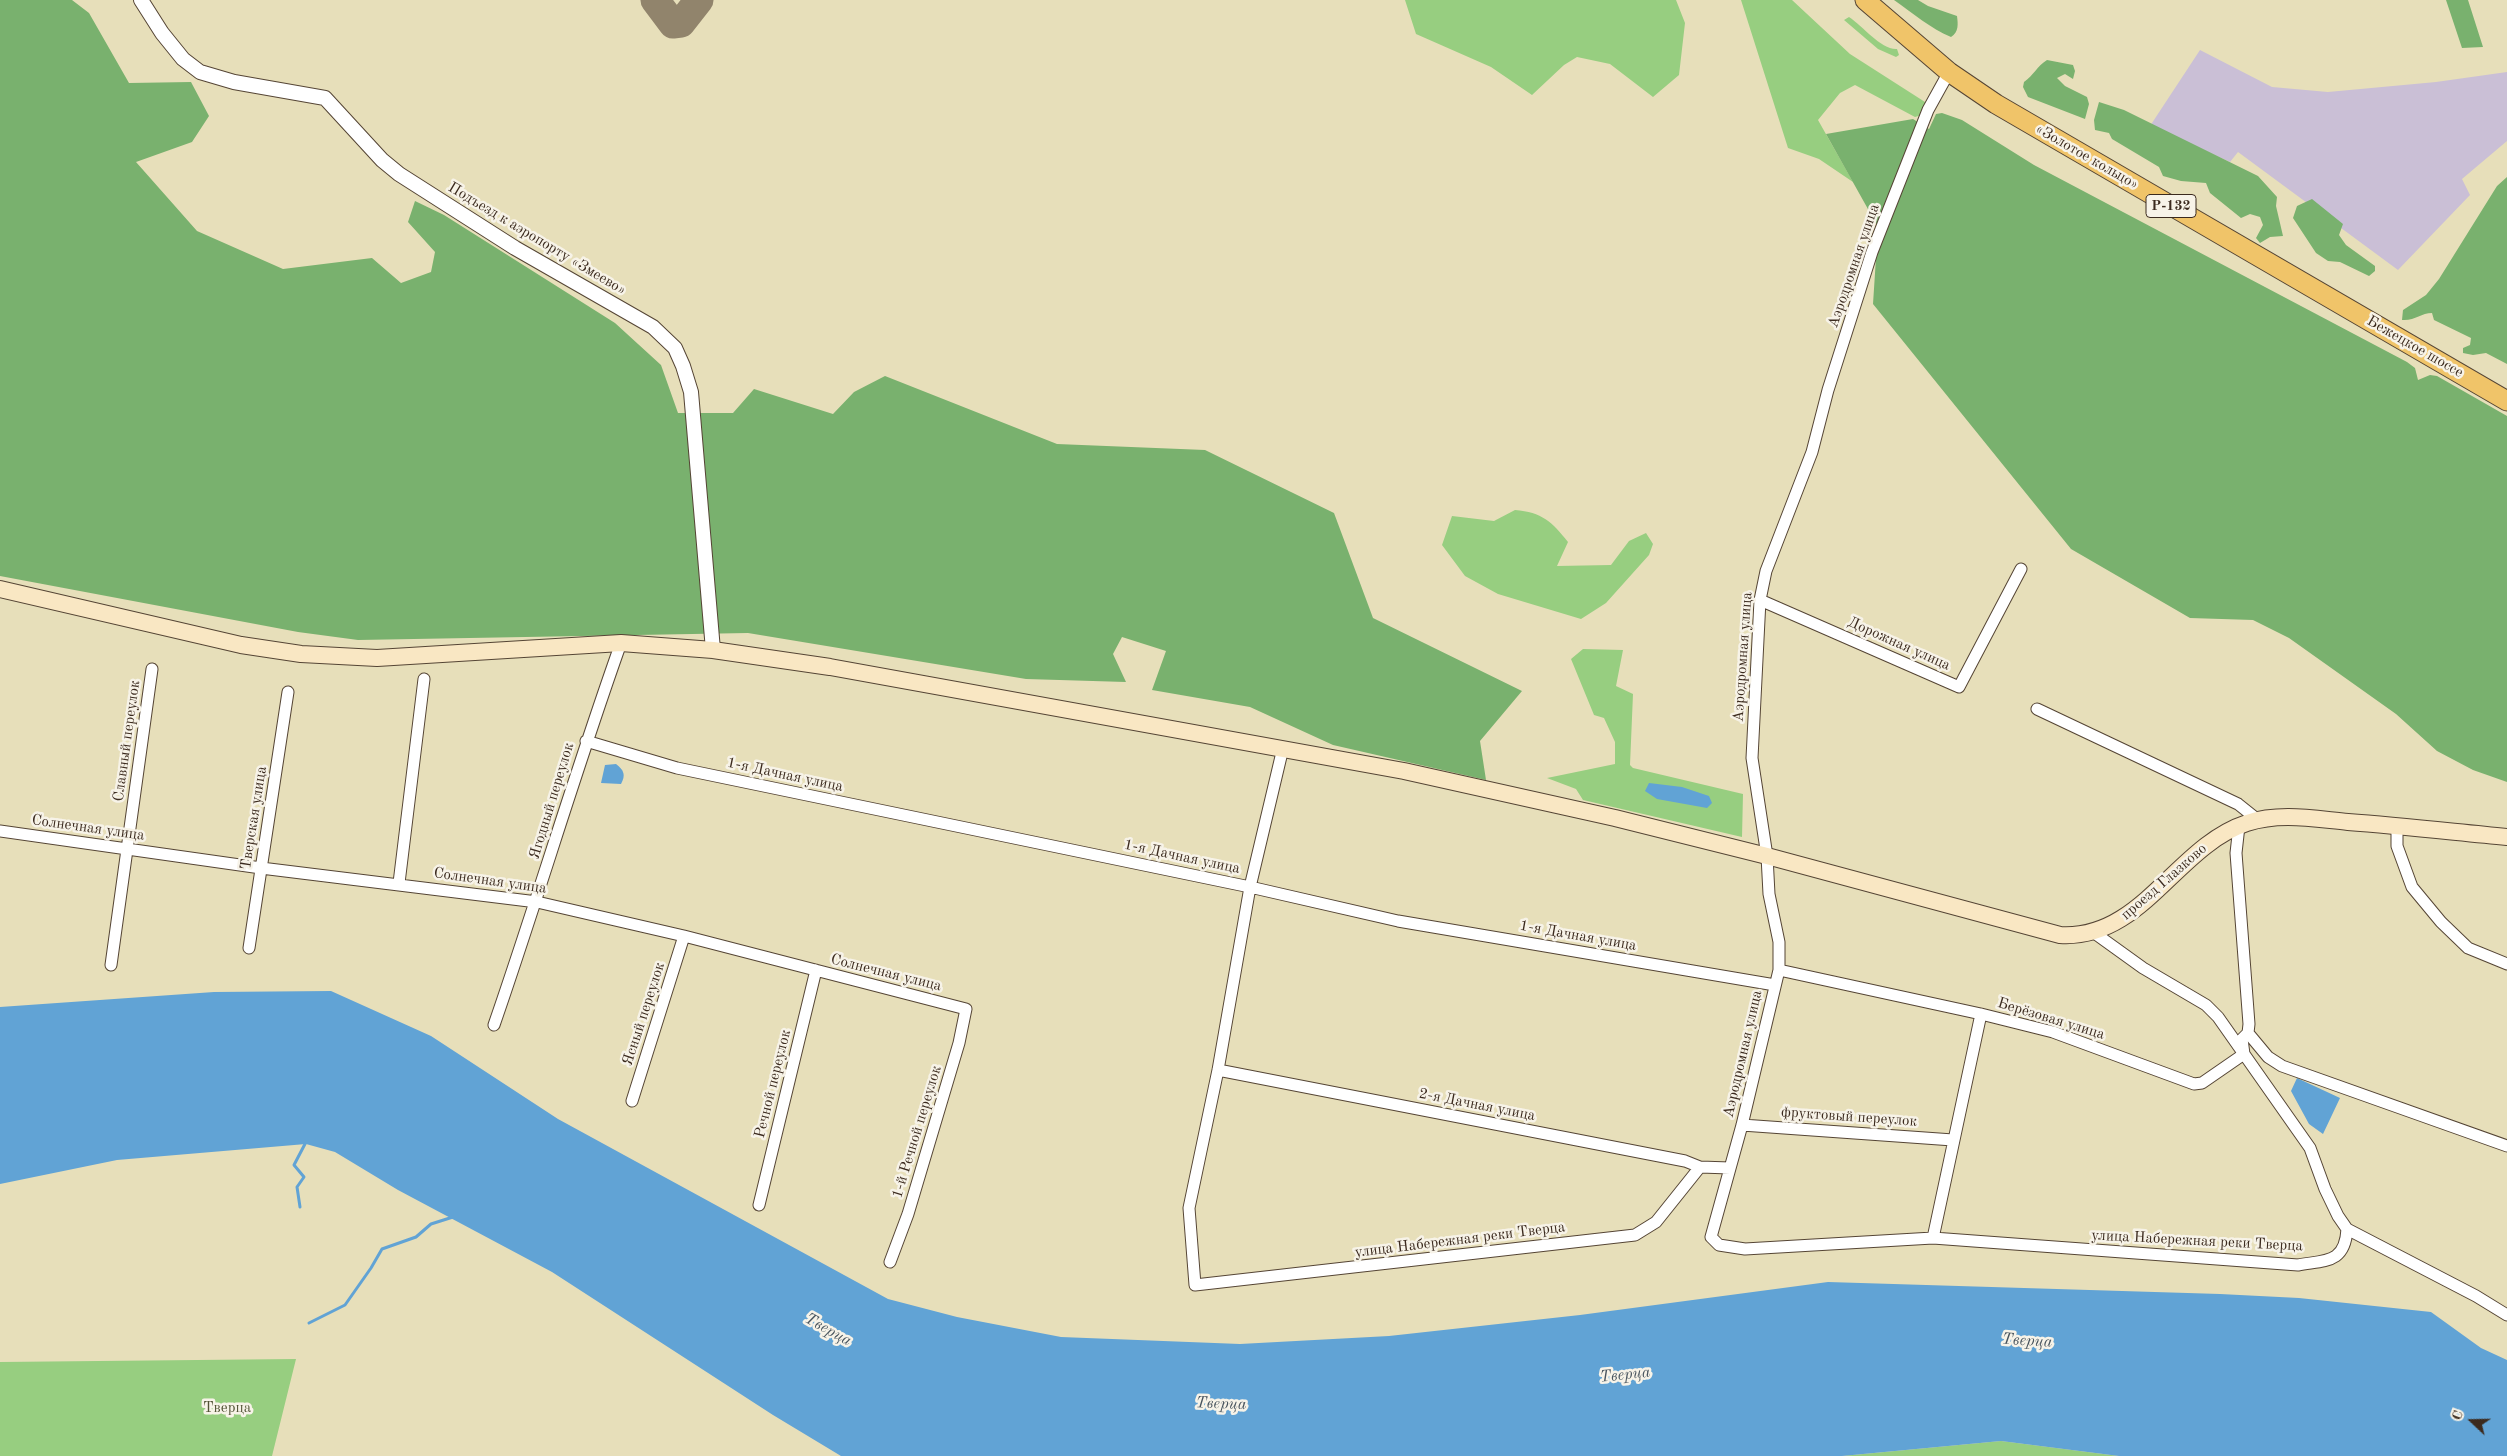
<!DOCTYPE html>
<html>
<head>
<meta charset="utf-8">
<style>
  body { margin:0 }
  #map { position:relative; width:2507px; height:1456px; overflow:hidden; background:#e7dfba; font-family:"Old Standard TT",serif }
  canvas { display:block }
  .north { position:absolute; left:2447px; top:1396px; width:50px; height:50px; -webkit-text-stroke:4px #f7f3e8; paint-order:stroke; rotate:291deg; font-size:14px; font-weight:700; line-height:20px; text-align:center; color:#3b2a1e }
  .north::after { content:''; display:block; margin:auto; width:18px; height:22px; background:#3b2a1e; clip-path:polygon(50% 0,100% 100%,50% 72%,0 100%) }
</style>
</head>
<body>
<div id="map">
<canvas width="2507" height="1456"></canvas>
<div class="north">С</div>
</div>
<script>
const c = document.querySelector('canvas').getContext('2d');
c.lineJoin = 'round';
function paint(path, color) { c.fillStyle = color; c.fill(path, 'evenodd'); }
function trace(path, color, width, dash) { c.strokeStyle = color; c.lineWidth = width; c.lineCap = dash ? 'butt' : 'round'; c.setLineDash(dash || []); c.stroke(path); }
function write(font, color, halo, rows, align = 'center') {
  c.font = font + ' "Old Standard TT",serif'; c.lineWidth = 5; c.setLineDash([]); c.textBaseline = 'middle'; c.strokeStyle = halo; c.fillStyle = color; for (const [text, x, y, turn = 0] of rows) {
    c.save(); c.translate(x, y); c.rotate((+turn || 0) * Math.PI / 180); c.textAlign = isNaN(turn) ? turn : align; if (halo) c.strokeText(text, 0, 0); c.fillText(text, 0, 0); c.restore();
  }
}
paint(new Path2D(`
  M2200 50 2272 87 2328 92 2436 82 2507 72V141L2462 179 2470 195 2398 270 2238 152 2230 162 2150 126Z`), '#cabfd6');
paint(new Path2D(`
  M1405 0H1676L1685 23 1679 75 1653 97 1610 64 1577 57 1564 65 1532 95 1491 67 1416 34Z
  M1741 0H1792L1850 54 1925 102V114L1915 117 1855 85 1840 93 1818 120 1853 182 1819 159 1788 148Z
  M1849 17C1863 26 1881 50 1897 49L1899 55 1896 57 1878 49 1844 20Z
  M1515 510C1542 512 1552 522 1568 542L1557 566 1611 565 1629 541 1646 533 1653 544 1649 555 1606 603 1581 619 1498 594 1465 576 1442 545 1452 516 1494 521Z
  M1583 649 1623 650 1616 686 1633 694 1630 765 1633 768 1743 794 1742 837 1583 800 1576 789 1547 778 1615 764V742L1604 718 1594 715 1571 659Z
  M296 1359 272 1456H0V1362Z
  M2001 1441 2119 1456H1842Z`), '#97ce80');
paint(new Path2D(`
  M0 0H72L89 13 129 83 191 82 209 116 192 142 136 162 197 231 283 269 372 258 401 283 431 272 435 252 408 222 415 201 444 215 615 323 661 365 678 413H733L754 389 833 414 854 392 885 376 1057 444 1205 450 1334 513 1373 618 1522 691 1480 741 1486 780 1333 745 1250 707 1152 690 1166 651 1122 637 1113 654 1126 682 1026 679 748 633 358 640 298 632 0 576Z
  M1894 0H1918L1928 6 1957 16C1958 24 1959 32 1951 37 1930 28 1914 14 1894 0Z
  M2446 0H2468L2483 47 2462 48Z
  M2047 60 2073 65 2075 71 2073 79 2065 74 2057 78 2065 86 2087 97 2089 104 2085 119 2028 97 2023 87 2024 82C2034 75 2037 66 2047 60Z
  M2099 102 2124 110 2258 176 2277 197 2276 206 2283 236 2270 237 2260 243 2256 238 2263 225 2260 217 2250 214 2241 218 2210 193 2206 183 2181 181 2163 176 2159 167 2112 139 2109 133 2095 130 2094 120Z
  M1942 113 1962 120 2034 165 2407 362 2415 368 2418 380 2430 375 2437 376 2507 416V782L2473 770 2437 751 2396 714 2289 638 2253 620 2190 618 2071 549 1873 304 1878 227 1826 134 1913 119 1929 129 1936 114Z
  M2507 177V364L2486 353 2473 355 2463 353V348L2470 345 2471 338 2434 320 2432 313C2421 313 2415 321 2402 320L2403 310 2426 295 2439 279 2497 186Z
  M2312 199 2343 224 2339 235 2346 245 2375 266V271L2369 276 2340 262 2328 261 2316 253 2293 218 2297 206Z`), '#79b16e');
paint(new Path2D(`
  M616 764C624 770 626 775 621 784L601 783 605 765Z
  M1649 783 1682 787 1709 796 1712 803 1707 808 1657 799 1645 791Z
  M331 991 431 1036 558 1119 888 1299 957 1317 1061 1337 1240 1344 1389 1336 1580 1315 1828 1282 2220 1294 2299 1298 2431 1312 2481 1348 2507 1360V1456H2119L2001 1441 1842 1456H841L773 1415 552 1272 398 1190 335 1152 306 1144 117 1160 0 1184V1007L214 992Z
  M2297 1078 2340 1098 2323 1134 2309 1124 2291 1091Z`), '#61a3d5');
trace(new Path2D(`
  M300 1207 297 1187 304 1177 294 1165 306 1142
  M309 1323 345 1305 371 1268 382 1249 416 1237 431 1224 453 1217`), '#61a3d5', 3);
trace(new Path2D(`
  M655 0 673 24 681 23 699 0`), '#91846c', 29);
const minor = new Path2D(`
  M1949 72 1928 110 1872 252 1828 390 1812 452 1766 571 1760 600 1752 758 1767 856 1769 894 1779 942V970L1742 1125 1711 1237 1719 1245 1745 1249 1933 1238 1981 1014 2053 1032 2194 1084 2202 1083 2244 1054 2242 1039 2248 1033 2268 1057 2282 1066 2507 1146
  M1760 600 1959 687 2021 569
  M2037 709 2238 804 2258 820
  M586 741 677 768 1250 887 1398 921 1775 985
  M1283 748 1250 887 1218 1070 1189 1208 1195 1285 1635 1235 1656 1222 1700 1167
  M2239 826 2236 853 2249 1024 2248 1033
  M2397 826V846L2412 887 2441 922 2468 948 2507 964
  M0 831 261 868 537 902 684 936 966 1009 959 1043 908 1214 890 1262
  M399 883 424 679
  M2093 932 2143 968 2206 1005 2218 1017 2310 1148 2325 1189 2338 1216 2347 1229 2476 1296 2507 1315
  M249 948 288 692
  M111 965 152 669
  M1779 970 1981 1014
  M494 1025C538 898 576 769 621 643
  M1218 1070 1685 1161 1700 1167 1730 1168
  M632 1101 684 936
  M1742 1125 1953 1140
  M759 1205 816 970
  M1933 1238 2298 1265C2325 1260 2345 1264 2347 1229`);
const tertiary = new Path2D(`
  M141 0 162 33 183 59 200 72 234 82 325 98 382 160 399 174 515 248 653 327 675 348 683 366 691 392 713 650`);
const secondary = new Path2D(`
  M0 589 241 645 301 654 377 658 621 643 713 650 830 667 1404 771 1615 818 1767 856 2060 935C2142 940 2176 846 2247 823 2280 812 2315 819 2348 822 2401 826 2454 832 2507 837`);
const primary = new Path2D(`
  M1865 0 1949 72 1996 104 2507 401`);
trace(minor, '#554535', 13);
trace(tertiary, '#554535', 16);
trace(secondary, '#554535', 18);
trace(primary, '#554535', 21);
trace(minor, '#fff', 11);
trace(tertiary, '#fff', 14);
trace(secondary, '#f9e7c3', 16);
trace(primary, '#f0c469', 19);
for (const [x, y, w] of [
  [2171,206,50]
]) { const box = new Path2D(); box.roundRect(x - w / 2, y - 11.5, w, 23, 4); c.fillStyle = '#f7f3e8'; c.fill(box); trace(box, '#3b2a1e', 1); }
write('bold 14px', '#3b2a1e', null, [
  ["Р-132",2171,206]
]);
write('15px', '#3b2a1e', '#f7f3e8', [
  ["«Золотое кольцо»",2087,157,30],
  ["Подъезд к аэропорту «Змеево»",537,239,31],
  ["Аэродромная улица",1854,266,-71],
  ["Бежецкое шоссе",2415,347,30],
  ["Дорожная улица",1899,644,24],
  ["Аэродромная улица",1743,657,-86],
  ["Славный переулок",127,741,-82],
  ["1-я Дачная улица",785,775,12],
  ["Ягодный переулок",552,801,-73],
  ["Тверская улица",254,818,-81],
  ["Солнечная улица",88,828,8],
  ["1-я Дачная улица",1182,857,12],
  ["Солнечная улица",490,881,8],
  ["проезд Глазково",2164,882,-41],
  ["1-я Дачная улица",1578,936,10],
  ["Солнечная улица",886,973,14],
  ["Ясный переулок",644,1014,-72],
  ["Берёзовая улица",2051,1019,17],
  ["Аэродромная улица",1743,1054,-77],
  ["Речной переулок",773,1084,-76],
  ["2-я Дачная улица",1477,1105,11],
  ["фруктовый переулок",1849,1117,4],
  ["1-й Речной переулок",917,1132,-73],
  ["улица Набережная реки Тверца",1460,1240,-7],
  ["улица Набережная реки Тверца",2197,1241,3]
]);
write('15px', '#525336', '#f7f3e8', [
  ["Тверца",227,1408]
]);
write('italic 16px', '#48545e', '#f7f3e8', [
  ["Тверца",828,1330,29],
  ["Тверца",2027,1341,4],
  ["Тверца",1625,1375,-6],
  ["Тверца",1221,1404,2]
]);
</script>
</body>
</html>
